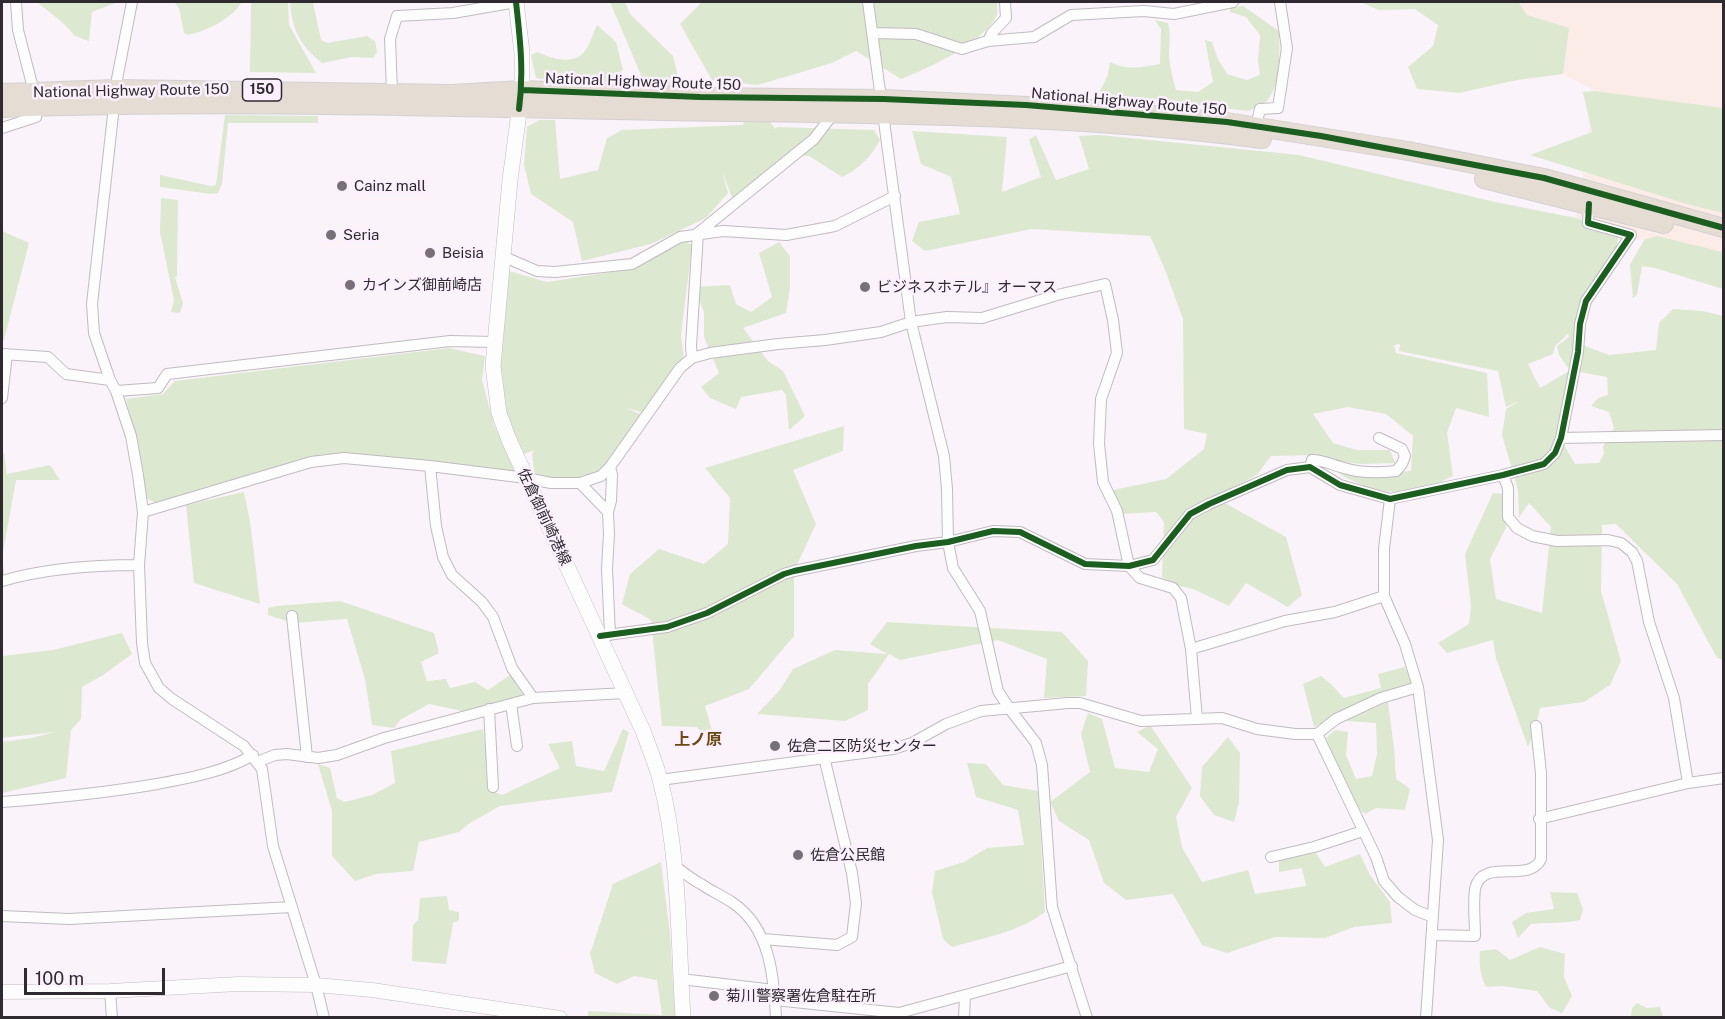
<!DOCTYPE html>
<html>
<head>
<meta charset="utf-8">
<style>
  body { margin:0 }
  #map { position:relative; width:1725px; height:1019px; overflow:hidden; background:#faf4fa; font-family:"Public Sans",sans-serif }
  canvas { display:block }
  .frame { position:absolute; inset:0; border:3px solid #2f2a30; pointer-events:none }
  .scale { position:absolute; left:24px; top:968px; width:141px; height:27px; box-sizing:border-box; border:3px solid #2f2a30; border-top:0; padding-left:8px; font-size:18px; line-height:21px; white-space:nowrap; color:#2f2a30; -webkit-text-stroke:4px #fcf0fe; paint-order:stroke }
</style>
</head>
<body>
<div id="map">
<canvas width="1725" height="1019"></canvas>
<div class="frame"></div>
<div class="scale">100 m</div>
</div>
<script>
const c = document.querySelector('canvas').getContext('2d');
c.lineJoin = 'round';
function paint(path, color) { c.fillStyle = color; c.fill(path, 'evenodd'); }
function trace(path, color, width, dash) { c.strokeStyle = color; c.lineWidth = width; c.lineCap = dash ? 'butt' : 'round'; c.setLineDash(dash || []); c.stroke(path); }
function write(font, color, halo, rows, align = 'center') {
  c.font = font + ' "Public Sans","Noto Sans JP",sans-serif'; c.lineWidth = 5; c.setLineDash([]); c.textBaseline = 'middle'; c.strokeStyle = halo; c.fillStyle = color; for (const [text, x, y, turn = 0] of rows) {
    c.save(); c.translate(x, y); c.rotate((+turn || 0) * Math.PI / 180); c.textAlign = isNaN(turn) ? turn : align; if (halo) c.strokeText(text, 0, 0); c.fillText(text, 0, 0); c.restore();
  }
}
paint(new Path2D(`
  M1479 2H1723V252L1657 237 1644 240 1619 236 1576 218 1595 91 1563 74 1564 64Z`), '#fcece8');
paint(new Path2D(`
  M37 2H118L92 12 89 41 75 36 63 23Z
  M174 2H242C230 20 209 30 188 35L184 33 179 8Z
  M251 2H288L289 25 316 73 250 72Z
  M290 2H313L321 40 327 43 367 36 375 41 377 52 373 58 352 57 322 63C300 46 292 29 290 2Z
  M610 2H625L630 14 673 56 683 96 646 87Z
  M702 2H997C997 6 998 11 997 15 984 43 929 68 901 79L856 51 832 63 758 85 712 80 680 24Z
  M1360 2H1518L1527 15 1569 28 1563 74 1517 80 1459 93 1417 89 1408 67 1433 46 1438 25 1415 9 1379 10Z
  M1243 6 1279 31C1280 52 1281 87 1266 102 1262 107 1253 108 1248 111L1101 95 1100 91 1108 75 1110 62C1126 71 1142 67 1160 64L1161 29 1155 20 1168 23C1171 35 1169 45 1169 57 1170 68 1173 79 1176 90L1198 92 1213 82 1205 40 1212 42 1218 59 1227 74 1247 80 1260 75 1258 60 1260 35 1246 17 1230 12V8Z
  M597 25 616 42 623 70 589 93 557 81 536 78 531 55 537 52C551 58 572 66 584 52 590 45 593 33 597 25Z
  M1595 91 1723 108V213L1687 204 1530 155 1592 132 1583 92Z
  M225 115 318 116V123H228L222 184 218 193 211 194 160 187V175L211 186 216 185Z
  M539 120H555L560 179 598 170 607 138 622 130 743 125 745 120 770 122 775 129 777 127 874 130 880 140C872 156 858 170 842 177L809 156H800L734 203 722 171 728 193 706 218 651 244 582 261 573 222 531 194 524 165 527 127Z
  M912 131 1007 137 1002 192 1041 177 1029 140 1036 135 1056 180 1089 169 1079 136 1100 135 1299 155 1495 202 1576 218 1619 236 1615 253 1584 297 1575 362 1568 368 1559 355 1557 346 1569 337 1568 334 1555 346 1553 354 1528 364 1540 388 1569 371 1573 366 1559 436 1575 464 1599 463 1604 454 1603 447 1614 428 1609 412 1591 406 1598 398 1608 395 1607 377 1579 372 1582 345 1609 355 1656 350 1659 323 1673 309 1703 311 1723 316V660L1717 658 1677 584 1616 524 1602 525 1601 591 1621 661 1610 685 1584 702 1540 708 1536 726 1528 747 1496 658 1493 640 1447 653 1438 643 1469 624 1471 606 1465 554 1493 493 1504 494 1506 528 1490 559 1496 599 1542 613 1551 527 1529 503 1519 518 1518 490 1502 435 1506 409 1519 401 1506 407 1498 371 1399 351 1400 344 1394 345 1396 353 1487 373 1489 417 1456 408 1447 433 1453 476C1443 480 1433 487 1423 490 1394 497 1360 488 1337 472L1376 474 1411 471 1413 436 1386 414 1348 407 1313 414 1333 443 1357 450H1390L1395 463 1361 464 1322 460 1317 455 1271 456 1257 475 1214 497 1286 537 1302 595 1288 607 1246 583 1229 606 1193 589 1179 586 1162 577 1164 522 1156 512 1121 514 1109 491 1166 479 1204 449 1207 434 1184 429 1183 319 1164 267 1150 236 1032 229 925 251 912 241 919 222 960 214 951 177 921 164Z
  M161 198 178 200 177 276 175 277 183 303 180 313 171 312 174 300 160 232Z
  M2 231 29 243 4 340H2Z
  M1657 236 1723 252V289L1655 268 1642 266 1637 295 1633 298 1630 265 1644 240Z
  M685 241 692 245 681 335 684 359 644 413 626 408 642 415 607 466 579 480 535 477 532 454 534 450 522 455 503 409 500 364 509 271 547 282 632 269Z
  M779 242 790 256V288L786 313 743 328 768 361 783 371 805 416 789 430 786 395 782 390 741 397 736 409 710 398 701 387 719 373 704 337V312L694 287 730 285 736 304 751 312 772 297 759 253Z
  M449 348 485 356 482 380 494 425 517 472 341 454 156 503 146 498 136 438 126 399 163 394 175 381Z
  M844 426 843 451 793 470 816 524 794 571V636L749 689 705 706 714 737 705 739 697 727 662 726 651 620 622 604 630 574 659 549 704 564 728 544 730 498 705 468Z
  M4 453 7 474 50 465 60 480H16L2 558 5 579 2 580V454Z
  M244 492 250 521 260 604 194 583 186 505Z
  M340 601 434 633 439 653 421 662 427 681 446 679 450 688 475 682 488 690 510 675 524 697 472 713 429 704 400 720 394 728 372 725 365 679 347 619 293 623 268 615V608L276 606Z
  M887 622 1062 632 1088 661 1086 696 1044 698 1047 659 998 640 900 660 889 654 868 684V710L845 721 757 714 779 691 793 669 835 650 887 654 870 644Z
  M122 633 132 654 103 675 82 687 81 719 71 730 66 778 2 793V742L32 738 54 732 2 738V656L53 650Z
  M1405 667 1412 684 1379 694 1314 727 1303 684 1321 676 1331 684 1344 698 1381 688 1378 674Z
  M1388 702 1394 748 1396 779 1410 789 1405 810 1376 808 1365 814 1350 802 1326 738 1335 730 1348 732 1346 755 1356 779 1372 776 1377 754 1376 723 1346 721Z
  M1088 713 1102 719 1115 768 1149 772 1158 749 1137 732 1150 725 1192 788 1176 817 1182 847 1202 882 1248 870 1255 894 1306 886 1302 868 1279 872V860L1316 853 1325 867 1360 854 1370 875 1390 902 1392 923 1354 927 1325 938 1275 937 1227 953 1202 945 1173 894 1126 900 1104 883 1089 840 1059 821 1050 802 1090 772 1081 734Z
  M483 729 492 791 502 795 560 768 548 744 572 741 576 766 604 771 623 729 629 732 612 792 500 806 470 823 459 832 419 842 413 871 376 874 355 881 332 856V811L318 764 330 768 337 798 345 802 372 795 395 783 391 751Z
  M1228 737 1240 753 1239 803 1234 822 1214 815 1200 796 1202 767Z
  M967 763 986 764 1003 785 1038 791 1045 912C1019 932 983 938 952 947L943 939 932 892 935 871 964 862 987 848 1024 845 1018 810 976 797Z
  M661 862 670 934 675 1017H588V1011L662 1015 657 980 634 976 617 984 595 973 590 954 613 884Z
  M1550 892 1577 893 1583 909 1580 920C1564 924 1548 922 1531 924L1518 938 1512 922 1526 913 1554 909Z
  M447 896 449 910 459 912V920L453 923 446 964 412 961 413 925 418 920 420 898Z
  M1540 947 1565 954 1564 977 1572 996 1562 1013 1550 1008 1537 991 1502 986 1486 987C1480 975 1479 964 1480 951L1496 949 1510 960Z
  M1637 1003 1647 1008 1660 1007 1663 1017H1631L1632 1008Z`), '#dce8d0');
const minor = new Path2D(`
  M16 2 18 30 34 92
  M132 2 117 79 92 304 94 333 110 380 116 391 131 436 138 475 143 512 139 565 142 643 145 663 159 688 172 699 244 746 262 769 273 846 316 985 324 1018
  M868 2 911 322 944 456 947 489 948 542 953 568 980 611 998 691 1009 708 1036 743 1042 765 1052 907 1087 1018
  M873 33 916 34 962 49 988 41 1034 37 1071 15 1144 11 1174 14 1233 2
  M988 41 992 33 1006 18 1005 2
  M392 92 390 39 397 16 453 13 516 2
  M1256 126 1260 109 1278 108 1287 48 1280 2
  M2 128 36 117 35 107
  M502 256 537 271 555 272 632 264 680 237 723 231 786 235 835 226 895 196
  M2 354 48 357 66 374 110 380
  M692 358 691 346 698 233 814 139 833 114
  M116 391 158 388 167 374 450 341 494 342
  M2 398 7 354
  M1561 438 1724 435
  M430 466 436 526 443 557 452 575 482 602 493 617 512 668 533 698
  M1310 467 1312 460C1324 460 1332 465 1344 468 1360 473 1379 473 1396 471L1402 464 1405 456 1402 449 1379 438
  M1503 475 1508 488V517L1517 528 1532 536 1557 541 1608 540 1621 543 1632 552 1637 561 1649 622 1674 698 1688 783
  M580 483 601 476 610 467
  M1390 499 1384 549V596L1405 644 1418 687 1438 840 1426 1018
  M143 512 311 462 344 458 430 466 526 478 551 483H580L608 512
  M2 581C46 568 93 565 139 565
  M292 616 307 757
  M610 635 607 569 609 534 608 512 611 501 612 475 610 467 680 368 692 358 710 353 778 344 825 340 881 332 911 322 947 317 982 318 1057 295 1105 284 1113 320 1117 353 1101 399 1099 444 1103 482 1117 511 1129 566 1140 578 1173 588 1181 598 1191 649 1197 719
  M600 636 667 627 707 613 784 574 794 571 916 546 948 542 993 531 1020 532 1085 564 1129 566 1153 560 1190 514 1209 504 1287 470 1310 467 1340 485 1390 499 1503 475 1544 464 1555 453 1561 438 1578 352 1580 324 1586 301 1631 235 1588 223 1589 204
  M1191 649 1285 621 1335 612 1384 596
  M511 704 517 746
  M489 709 493 787
  M1317 734 1376 857 1384 881 1398 897 1415 910 1433 917
  M257 762 275 755 287 754 318 758 337 755 384 738 533 698 626 693
  M660 780 893 749 912 743 946 724 981 711 1068 703H1080L1141 721 1222 718 1257 729 1295 734H1317L1336 719 1381 698 1418 687
  M2 802C53 798 105 793 157 784 189 778 224 772 253 755
  M1539 819 1688 783 1724 778
  M1271 857 1314 847 1363 831
  M674 865C683 872 691 879 701 884 711 891 723 896 733 903 770 928 774 977 776 1018
  M2 916 69 919 292 907
  M1432 935 1475 936C1475 921 1473 904 1475 889 1482 856 1529 885 1541 859V773L1536 726
  M763 939 837 945 852 937 856 903 852 873 824 757
  M681 979 774 990
  M110 991 112 1018
  M775 1000 899 1013 1072 966
  M964 1018 965 995`);
const tertiary = new Path2D(`
  M2 992 110 991 238 984 316 985 372 990 560 1018`);
const secondary = new Path2D(`
  M516 2 522 53V90L510 180 493 366 499 413 509 440 643 731C649 747 655 762 660 779 680 856 678 939 683 1018`);
const trunk = new Path2D(`
  M2 93 116 89 452 94 522 90 700 97 883 99 1090 109 1227 122 1408 151 1544 178 1724 228
  M2 108C221 100 441 107 661 111 862 114 1063 113 1262 139
  M1484 179 1664 224`);
trace(minor, '#c0bbc0', 12);
trace(tertiary, '#c0bbc0', 15);
trace(secondary, '#c0bbc0', 16);
trace(trunk, '#d4d0d4', 20);
trace(minor, '#fefdfe', 10);
trace(tertiary, '#fefdfe', 14);
trace(secondary, '#fefdfe', 15);
trace(trunk, '#e5dcd4', 18);
trace(new Path2D(`
  M516 2C520 38 524 72 519 109
  M522 90 700 97 883 99 1026 105 1227 122 1321 136 1544 178 1724 228
  M600 636 667 627 707 613 784 574 794 571 916 546 948 542 993 531 1020 532 1085 564 1129 566 1153 560 1190 514 1209 504 1287 470 1310 467 1340 485 1390 499 1503 475 1544 464 1555 453 1561 438 1578 352 1580 324 1586 301 1631 235 1588 223 1589 204`), '#1b5e20', 6);
for (const [x, y, r, color] of [
  [342,186,6,"#767177"],
  [331,235,6,"#767177"],
  [430,253,6,"#767177"],
  [350,285,6,"#767177"],
  [865,287,6,"#767177"],
  [775,746,6,"#767177"],
  [798,855,6,"#767177"],
  [714,996,6,"#767177"]
]) { const dot = new Path2D(); dot.arc(x, y, r, 0, 2 * Math.PI); c.fillStyle = color; c.fill(dot); trace(dot, '#fcf0fe', 2); }
for (const [x, y, w] of [
  [262,90,39]
]) { const box = new Path2D(); box.roundRect(x - w / 2, y - 11, w, 22, 4.5); c.fillStyle = '#fcf0fe'; c.fill(box); trace(box, '#2f2a30', 1.5); }
write('bold 14px', '#2f2a30', null, [
  ["150",262,90]
]);
write('15px', '#2f2a30', '#fcf0fe', [
  ["National Highway Route 150",643,82,2],
  ["National Highway Route 150",131,91,-1],
  ["National Highway Route 150",1129,102,5],
  ["佐倉御前崎港線",544,517,65]
]);
write('15px', '#2f2a30', '#fcf0fe', [
  ["Cainz mall",354,186],
  ["Seria",343,235],
  ["Beisia",442,253],
  ["カインズ御前崎店",362,285],
  ["ビジネスホテル』オーマス",877,287],
  ["佐倉二区防災センター",787,746],
  ["佐倉公民館",810,855],
  ["菊川警察署佐倉駐在所",726,996]
], 'left');
write('bold 16px', '#694a14', '#fcf0fe', [
  ["上ノ原",698,740]
]);
</script>
</body>
</html>
